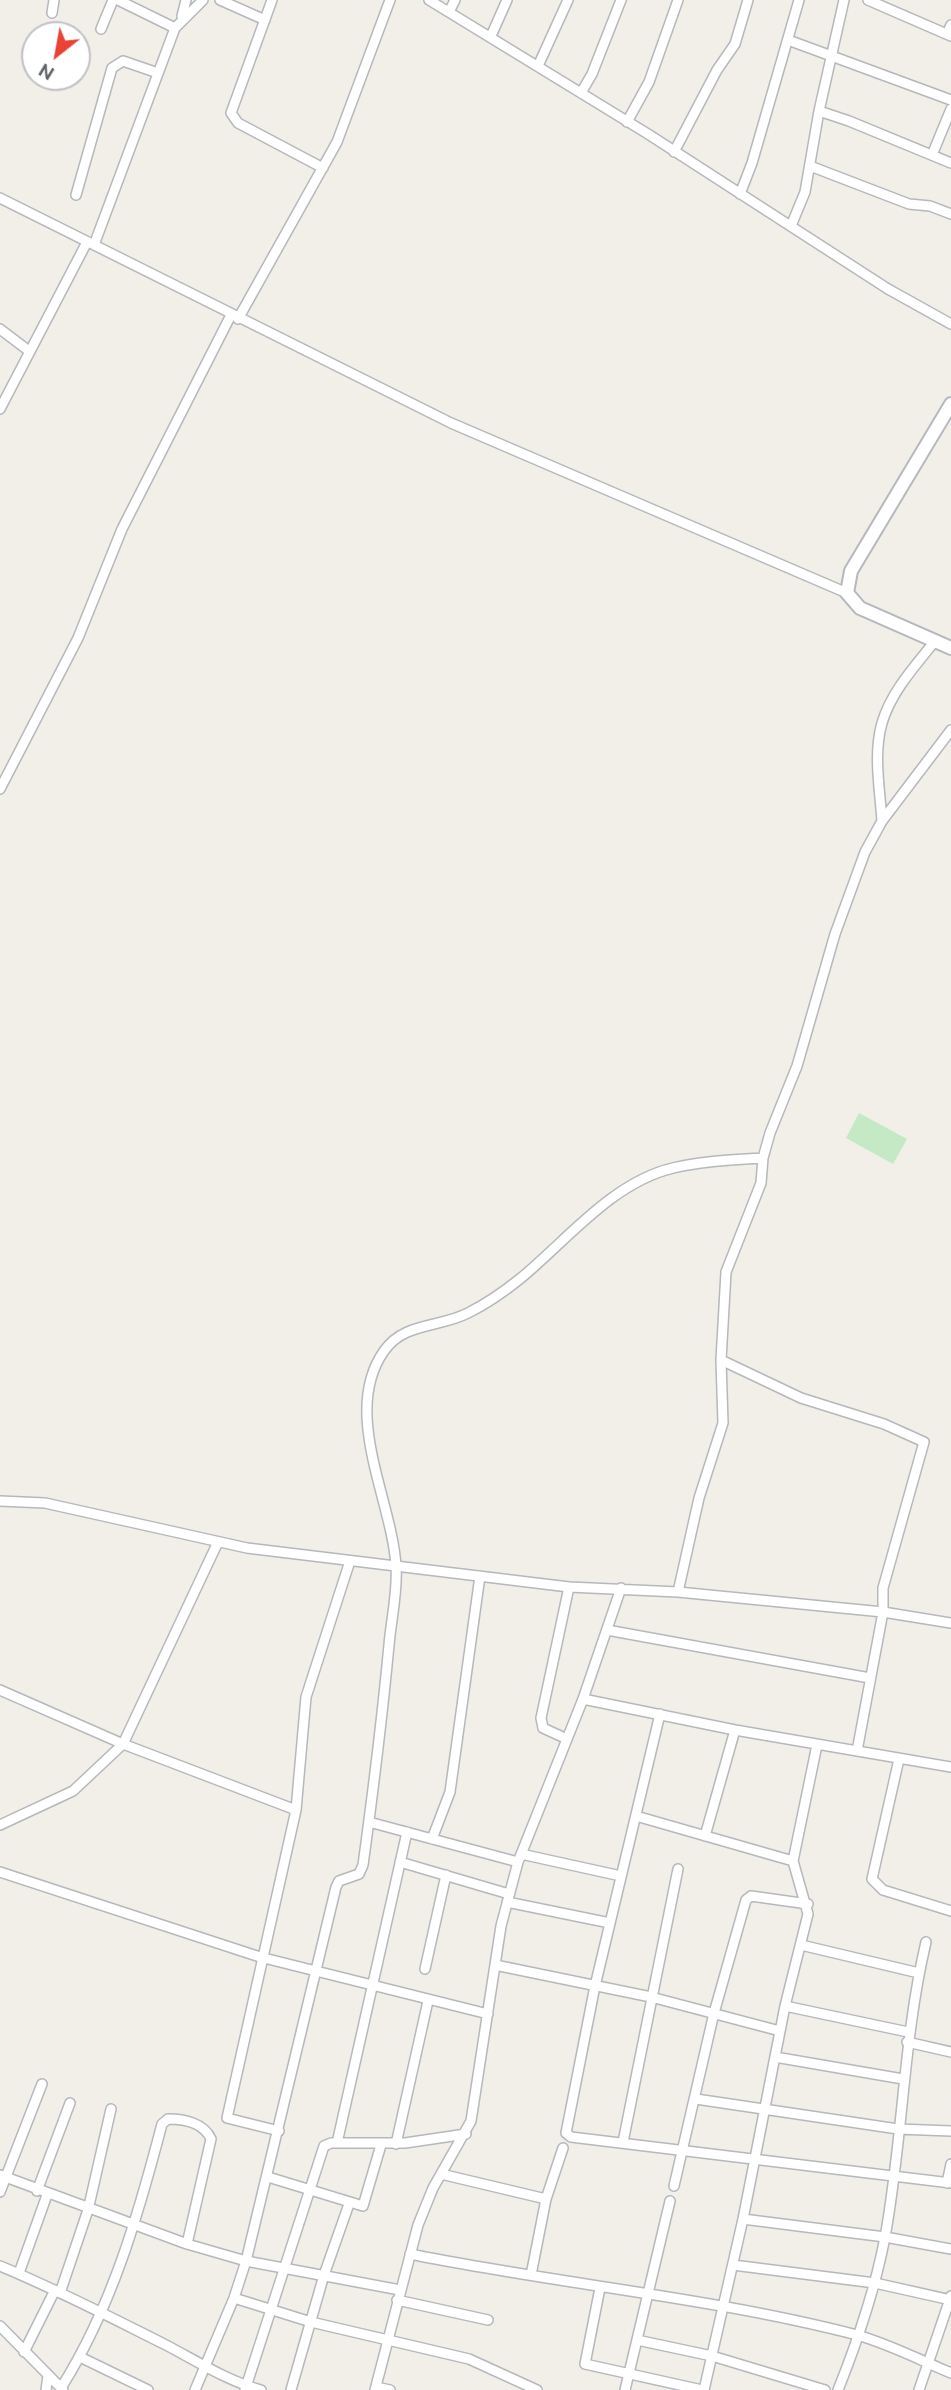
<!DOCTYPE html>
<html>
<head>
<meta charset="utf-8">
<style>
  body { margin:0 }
  #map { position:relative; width:951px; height:2390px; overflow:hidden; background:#f1efe8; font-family:Ubuntu,sans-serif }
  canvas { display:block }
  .north { position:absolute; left:21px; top:21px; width:70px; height:70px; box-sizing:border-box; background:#fff; border:2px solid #bfc1c3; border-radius:50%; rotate:211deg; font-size:19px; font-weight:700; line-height:28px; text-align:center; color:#5f6368 }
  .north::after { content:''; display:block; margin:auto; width:24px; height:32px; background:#ea4335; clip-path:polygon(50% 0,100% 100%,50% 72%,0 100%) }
</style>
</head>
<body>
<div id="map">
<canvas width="951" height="2390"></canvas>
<div class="north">N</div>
</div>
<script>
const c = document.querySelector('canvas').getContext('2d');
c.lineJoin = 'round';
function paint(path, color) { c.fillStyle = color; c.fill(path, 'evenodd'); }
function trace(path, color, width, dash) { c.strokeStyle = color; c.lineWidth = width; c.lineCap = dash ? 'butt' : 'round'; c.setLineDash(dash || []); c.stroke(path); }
paint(new Path2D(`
  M859 1113 907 1139 893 1164 846 1138Z`), '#c5e8c5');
const minor = new Path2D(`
  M118 0 175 28
  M220 0 265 20
  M272 0 231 113 238 123 323 168
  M429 0 648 134 888 289 951 324
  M868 0 951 36
  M449 12 455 0
  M52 13 54 0
  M182 16 186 0
  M101 29 113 0
  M947 34 951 25
  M491 36 507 0
  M788 40 951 100
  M538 66 568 0
  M581 93 592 74 621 0
  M819 111 849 121 951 163
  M627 122 649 82 678 0
  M674 152 717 70 735 44 748 0
  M932 155 951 109
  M810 166 909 204 930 206 951 214
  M740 194 752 163 799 0
  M76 195 112 68 123 61 158 73
  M0 198 451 423 847 593
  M791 226 805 192 819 111 844 0
  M94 245 175 28 203 0
  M238 319 337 142 390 0
  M0 329 29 351
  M0 409 87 242
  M0 789 78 638 122 529 231 315
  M882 821C880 790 873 754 882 723 891 692 915 666 935 641
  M721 1360 801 1398 884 1424 924 1442 883 1588V1612L857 1751
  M0 1501 45 1503 247 1548 569 1587 678 1592 883 1612 951 1623
  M678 1592 699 1498 723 1423 721 1360 726 1272 761 1183 763 1158 770 1133 797 1066 835 934 865 852 882 821 951 730
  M607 1630 870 1678
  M0 1690 123 1744 296 1810
  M583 1699 735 1730 951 1767
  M660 1714 595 1986 566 2133 571 2137 951 2183
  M567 1739 543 1728 541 1718 569 1587
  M899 1759 872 1879 883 1890 951 1911
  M636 1816 793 1861
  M369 1822 518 1862
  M0 1825 73 1791 123 1744 218 1542
  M705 1836 735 1730
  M432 1839 450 1792 480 1576
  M521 1854 621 1876
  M400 1862 509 1894
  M0 1872 260 1957 488 2014
  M507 1902 610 1923
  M801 1945 919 1973
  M495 1965 651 1997 780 2031
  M425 1969 446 1875
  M785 2006 908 2032
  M907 2042 951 2052
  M775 2057 903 2079
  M696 2099 898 2129 951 2131
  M279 2131 227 2118 296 1810 306 1697 350 1561
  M623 2142 678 1869
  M337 2143 407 1832
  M396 2144 428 2001
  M441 2174 546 2199
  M0 2175 187 2244 246 2261 400 2290
  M268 2177 363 2206 381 2145
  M947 2183 951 2164
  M674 2186 714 2013 746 1900 751 1896 808 1904
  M37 2191 70 2103
  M0 2192 42 2084
  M743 2219 885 2237 951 2249
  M410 2254C558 2284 710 2297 857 2335 889 2344 920 2360 951 2373
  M733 2265 875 2283 951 2300
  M0 2266C56 2289 110 2317 164 2344 197 2361 225 2380 261 2390
  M19 2273 47 2195
  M531 2275 546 2199 563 2148
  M600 2288 585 2364 702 2390
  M60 2293 88 2210 111 2109
  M234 2298 311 2322 469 2359 537 2390
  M397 2300 488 2320
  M0 2326 63 2390
  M637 2340 712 2356 825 2390
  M24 2352 55 2290
  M80 2357 148 2390
  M376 2387 390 2390
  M61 2388C112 2307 138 2216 162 2124L168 2119C184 2119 204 2123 211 2139L187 2244
  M46 2390 48 2376
  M195 2390 234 2298 246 2261 336 1887 339 1881 359 1874 363 1865C373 1792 382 1719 389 1645 391 1620 398 1591 396 1566 392 1500 341 1412 384 1351 404 1322 439 1328 468 1313 486 1304 505 1291 521 1278 567 1240 613 1182 673 1168 702 1161 733 1160 763 1158
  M245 2390 324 2146 331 2143H405L466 2134
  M291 2390 324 2275 349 2204
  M375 2390 418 2225 433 2188 471 2121 501 1926 518 1862 583 1699 621 1588
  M625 2390 670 2201
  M704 2390 743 2219 785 2006 808 1914 793 1861 817 1745
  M838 2390C858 2340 875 2290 885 2237 903 2139 903 2039 926 1942
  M919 2390 951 2296`);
const tertiary = new Path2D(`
  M951 404 851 571 847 593 860 608 951 648`);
trace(minor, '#b5b8bc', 12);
trace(tertiary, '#b5b8bc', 16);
trace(minor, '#fff', 9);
trace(tertiary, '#fff', 12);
</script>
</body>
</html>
